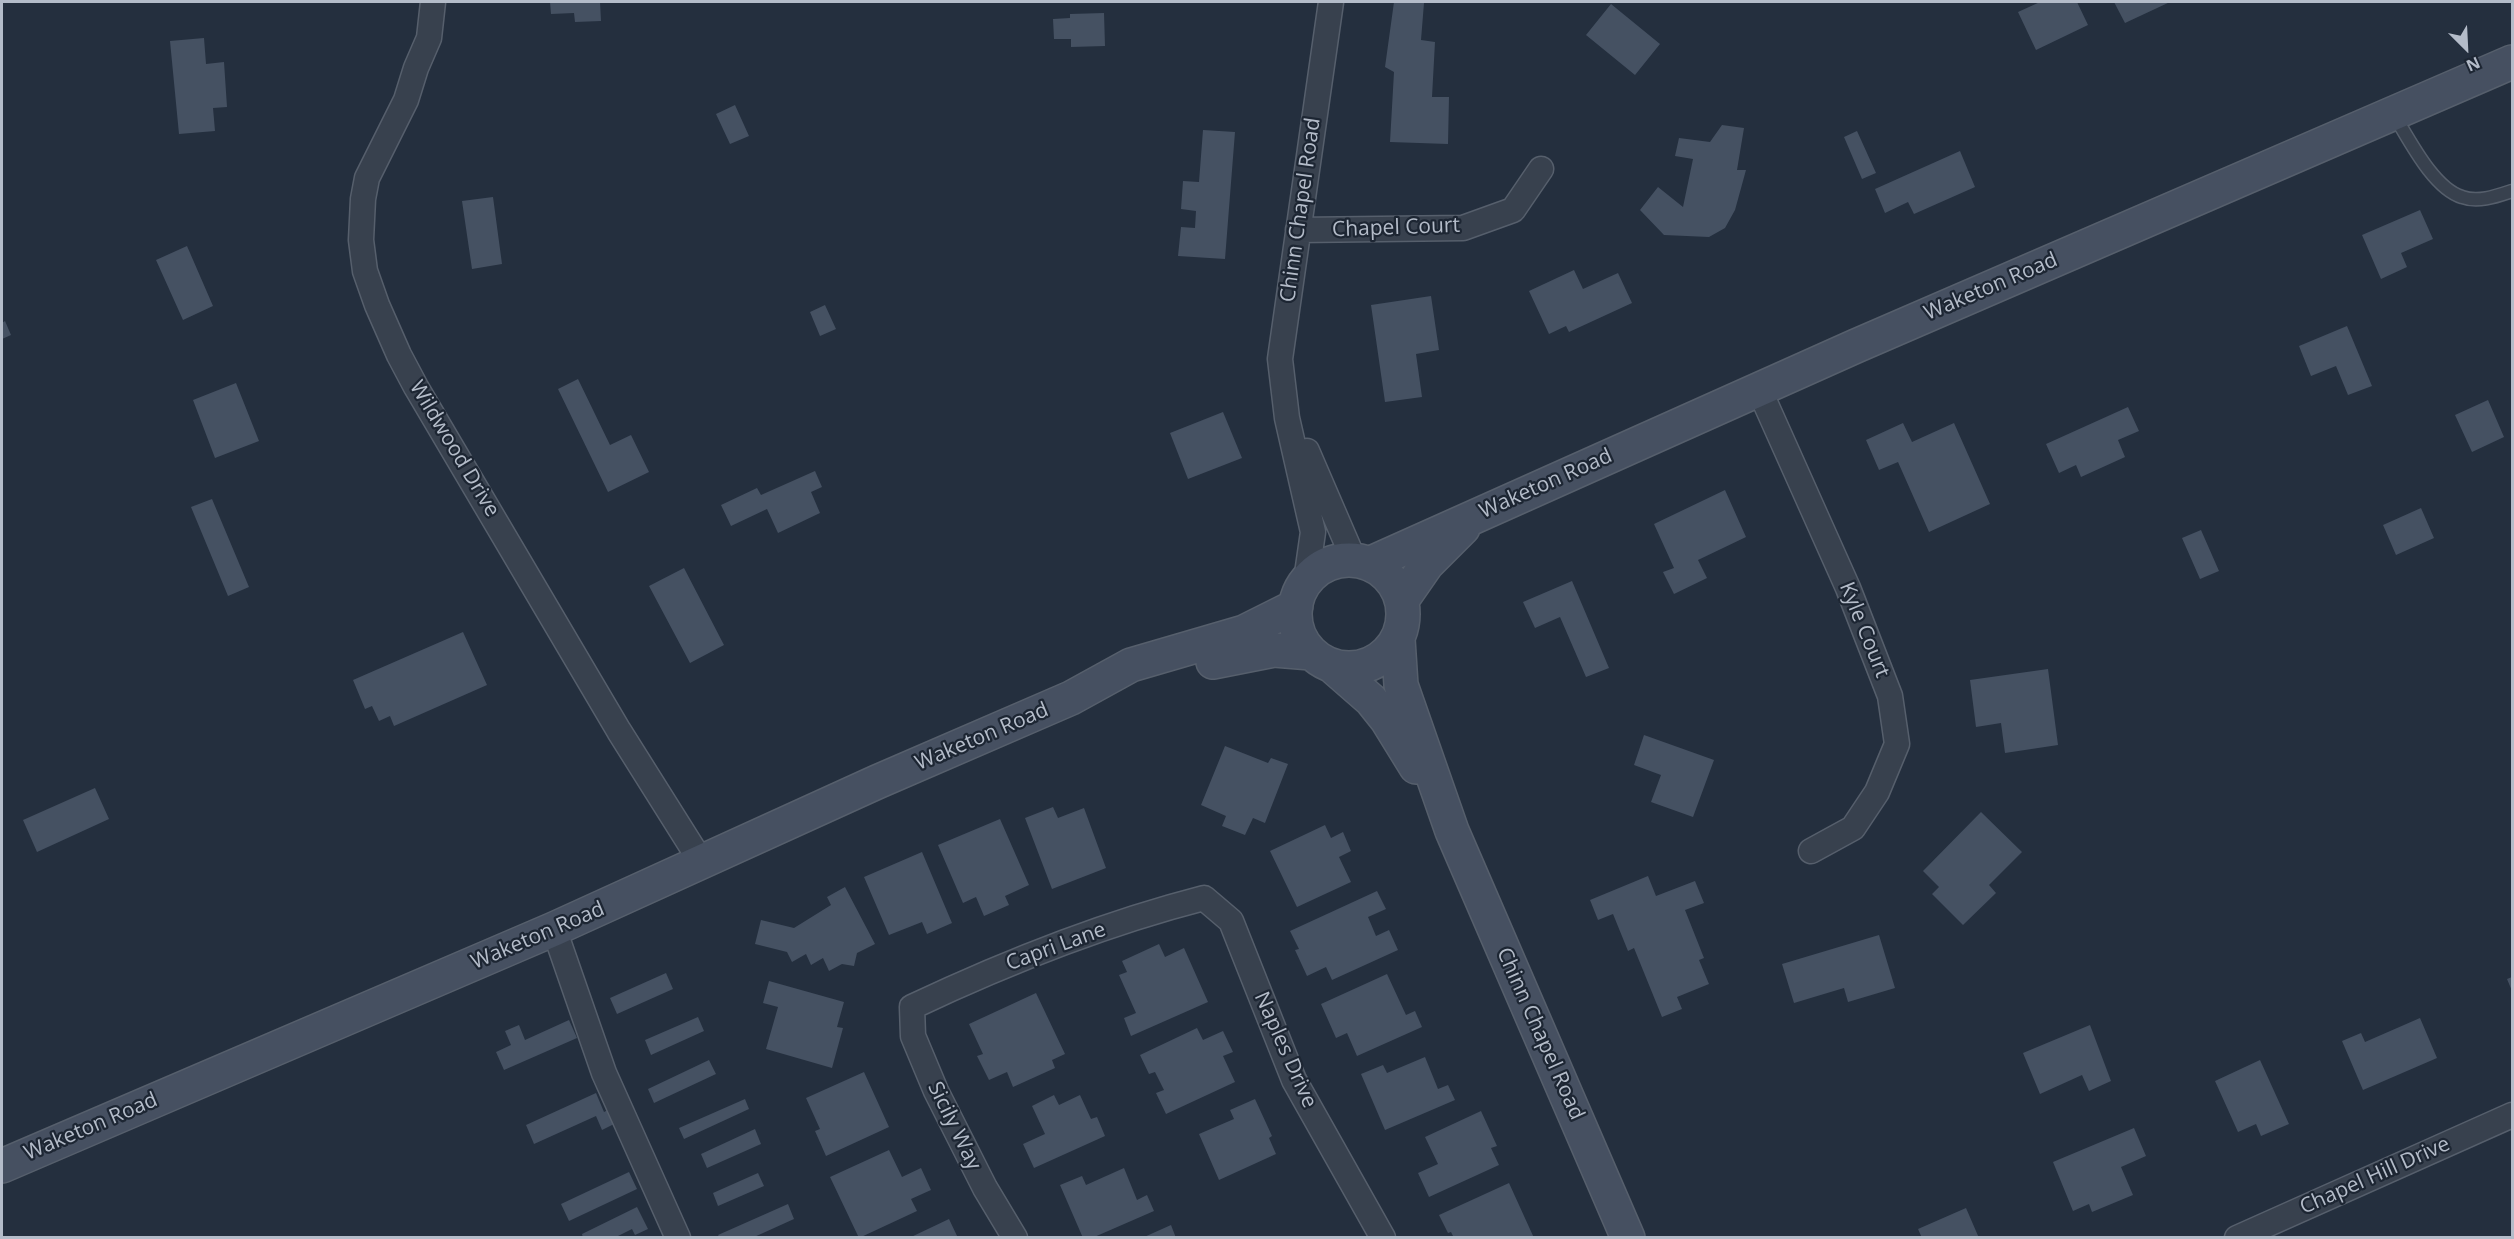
<!DOCTYPE html>
<html>
<head>
<meta charset="utf-8">
<style>
  body { margin:0 }
  #map { position:relative; width:2514px; height:1239px; overflow:hidden; background:#242f3e; font-family:"Open Sans",sans-serif }
  canvas { display:block }
  .frame { position:absolute; inset:0; border:3px solid #b4bcc9; pointer-events:none }
  .north { position:absolute; left:2436px; top:18px; width:60px; height:60px; -webkit-text-stroke:4px #1d2633; paint-order:stroke; rotate:156deg; font-size:16px; font-weight:700; line-height:24px; text-align:center; color:#b4bcc9 }
  .north::after { content:''; display:block; margin:auto; width:21px; height:27px; background:#b4bcc9; clip-path:polygon(50% 0,100% 100%,50% 72%,0 100%) }
</style>
</head>
<body>
<div id="map">
<canvas width="2514" height="1239"></canvas>
<div class="frame"></div>
<div class="north">N</div>
</div>
<script>
const c = document.querySelector('canvas').getContext('2d');
c.lineJoin = 'round';
function paint(path, color) { c.fillStyle = color; c.fill(path, 'evenodd'); }
function trace(path, color, width, dash) { c.strokeStyle = color; c.lineWidth = width; c.lineCap = dash ? 'butt' : 'round'; c.setLineDash(dash || []); c.stroke(path); }
function write(font, color, halo, rows, align = 'center') {
  c.font = font + ' "Open Sans",sans-serif'; c.lineWidth = 4.5; c.setLineDash([]); c.textBaseline = 'middle'; c.strokeStyle = halo; c.fillStyle = color; for (const [text, x, y, turn = 0] of rows) {
    c.save(); c.translate(x, y); c.rotate((+turn || 0) * Math.PI / 180); c.textAlign = isNaN(turn) ? turn : align; if (halo) c.strokeText(text, 0, 0); c.fillText(text, 0, 0); c.restore();
  }
}
paint(new Path2D(`
  M550 2H600L601 21 575 22 574 13 551 14Z
  M1394 2 1424 3 1421 40 1435 42 1432 97H1449L1448 144 1390 142 1394 72 1385 67Z
  M2040 2H2077L2088 25 2036 50 2018 12Z
  M2114 2H2170L2125 23Z
  M1611 4 1660 44 1635 75 1586 35Z
  M1104 13 1105 46 1071 47V39H1054L1053 19 1070 18V14Z
  M204 38 206 64 224 62 227 107 213 108 215 131 179 134 170 41Z
  M735 105 749 136 730 144 716 114Z
  M1722 125 1744 128 1737 170H1746L1735 210 1725 228 1709 237 1664 235 1640 210 1658 187 1683 207 1693 159 1675 156 1679 138 1710 142Z
  M1203 130 1235 132 1225 259 1178 256 1181 227 1195 228 1196 211 1181 209 1183 181 1199 182Z
  M1857 131 1876 173 1862 179 1844 137Z
  M1960 151 1975 187 1914 214 1908 202 1885 213 1875 189Z
  M493 197 502 264 472 269 462 201Z
  M2420 210 2433 239 2401 253 2407 267 2381 279 2362 235Z
  M187 246 213 306 183 320 156 260Z
  M1574 270 1583 289 1618 273 1632 303 1569 332 1566 326 1549 334 1529 291Z
  M1431 296 1439 350 1416 354 1422 397 1385 402 1371 305Z
  M825 305 836 329 820 336 810 312Z
  M5 321 11 335 2 339V323Z
  M2347 326 2372 386 2348 395 2336 366 2311 376 2299 346Z
  M578 379 610 445 631 435 649 472 608 492 558 389Z
  M236 383 259 441 215 458 193 400Z
  M2488 400 2504 437 2472 452 2455 415Z
  M2128 407 2139 431 2118 440 2125 457 2081 477 2076 465 2059 473 2046 444Z
  M1223 412 1242 458 1188 479 1170 433Z
  M1903 423 1912 442 1954 423 1990 504 1929 532 1898 462 1879 470 1866 440Z
  M815 471 822 487 811 492 820 513 778 533 767 509 731 526 721 505 757 488 761 495Z
  M1725 490 1746 537 1698 560 1707 578 1674 594 1663 572 1674 568 1654 524Z
  M212 499 249 587 228 596 191 507Z
  M2421 508 2434 538 2396 555 2383 525Z
  M2201 530 2219 571 2200 579 2182 538Z
  M684 568 724 645 690 663 649 586Z
  M1572 581 1609 668 1586 677 1560 617 1535 628 1523 602Z
  M463 632 487 685 394 726 390 716 379 721 372 706 365 709 353 680Z
  M2048 669 2058 745 2005 753 2001 723 1976 727 1970 680Z
  M1644 735 1714 760 1693 817 1651 802 1661 775 1634 765Z
  M1225 746 1268 763 1271 758 1288 764 1265 823 1253 818 1245 835 1222 826 1226 816 1201 805Z
  M95 788 109 819 37 852 23 820Z
  M1053 807 1058 818 1084 808 1106 868 1052 889 1025 818Z
  M1981 812 2022 852 1989 885 1996 893 1963 925 1932 894 1939 887 1923 871Z
  M1000 819 1029 885 1005 896 1009 905 984 916 976 897 963 903 938 845Z
  M1325 825 1331 838 1343 832 1351 851 1339 857 1351 882 1297 907 1270 851Z
  M922 852 952 923 927 934 922 922 889 935 864 877Z
  M1648 876 1656 896 1695 881 1704 903 1685 910 1704 958 1699 960 1709 984 1677 997 1682 1009 1662 1017 1634 948 1628 951 1613 914 1598 920 1590 900Z
  M845 887 875 944 857 953 854 966 842 964 829 971 823 958 811 965 806 954 792 962 787 952 755 944 761 920 794 928 831 905 827 897Z
  M1377 891 1386 909 1368 917 1376 936 1389 930 1398 950 1332 980 1326 967 1307 976 1295 950 1299 949 1290 931Z
  M1879 935 1895 988 1848 1002 1844 988 1794 1003 1782 964Z
  M1159 944 1165 957 1184 948 1208 1002 1131 1036 1124 1018 1136 1013 1119 975 1127 972 1122 961Z
  M666 973 673 989 617 1014 610 998Z
  M1387 974 1406 1015 1415 1011 1422 1027 1357 1056 1347 1033 1336 1038 1321 1004Z
  M2512 977V991L2507 979Z
  M769 981 844 1002 837 1027 843 1028 832 1068 766 1049 778 1007 763 1003Z
  M1036 993 1065 1054 1052 1060 1055 1068 1013 1087 1007 1072 989 1080 977 1056 983 1054 969 1024Z
  M698 1017 704 1031 651 1055 645 1040Z
  M2420 1018 2437 1058 2363 1090 2342 1041 2361 1033 2365 1042Z
  M569 1020 577 1038 504 1070 496 1052 511 1045 505 1031 519 1025 525 1040Z
  M2090 1025 2111 1081 2089 1091 2082 1075 2040 1094 2023 1053Z
  M1197 1028 1203 1040 1223 1031 1233 1052 1223 1056 1235 1082 1166 1114 1156 1093 1164 1090 1155 1072 1149 1074 1140 1055Z
  M1425 1057 1438 1089 1448 1085 1455 1100 1385 1130 1361 1074 1383 1065 1387 1073Z
  M709 1060 716 1074 654 1103 648 1089Z
  M2260 1060 2289 1124 2261 1136 2256 1124 2238 1132 2215 1081Z
  M864 1072 889 1127 826 1156 815 1131 820 1129 806 1098Z
  M596 1093 604 1112 610 1109 616 1123 602 1130 596 1116 534 1144 526 1125Z
  M1054 1095 1059 1105 1080 1095 1091 1119 1097 1117 1105 1136 1034 1168 1023 1144 1045 1134 1032 1106Z
  M745 1099 749 1109 684 1139 679 1128Z
  M1255 1099 1272 1136 1269 1138 1276 1154 1219 1180 1199 1134 1234 1119 1230 1110Z
  M1481 1111 1497 1146 1491 1148 1499 1165 1429 1197 1418 1173 1438 1164 1425 1137Z
  M2134 1128 2146 1156 2121 1167 2133 1195 2092 1212 2089 1204 2073 1211 2053 1162Z
  M755 1129 761 1144 707 1168 701 1154Z
  M889 1150 902 1177 921 1168 931 1190 911 1199 917 1211 859 1238 830 1177Z
  M1124 1168 1137 1200 1147 1195 1154 1211 1092 1238H1083L1060 1185 1082 1176 1086 1185Z
  M629 1172 637 1189 569 1221 561 1204Z
  M758 1173 764 1186 718 1206 713 1193Z
  M1509 1183 1534 1238H1454L1451 1232 1448 1233 1439 1215Z
  M788 1204 794 1219 752 1238H720L718 1235Z
  M637 1207 648 1229 635 1235 632 1229 614 1238H583L582 1234Z
  M1966 1208 1979 1238H1922L1918 1229Z
  M949 1219 958 1238H909Z
  M1171 1225 1176 1238H1142Z`), '#455162');
const lane = new Path2D(`
  M2394 115C2409 139 2433 188 2462 197 2478 203 2497 196 2512 191`);
const street = new Path2D(`
  M433 2 429 38 416 68 406 100 367 178 363 199 361 240 365 271 377 305 399 355 416 387 619 731 702 863
  M1298 230 1463 228 1513 210 1541 169
  M1759 389 1848 588 1890 696 1897 744 1877 792 1853 828 1811 851
  M1307 451 1354 560
  M1306 581 1313 532 1287 418 1280 359 1331 2
  M554 929 604 1073 678 1238
  M1015 1238 985 1188 936 1091 913 1036 912 1007C1005 963 1103 924 1204 898L1231 921 1294 1080 1383 1238
  M2237 1238 2512 1115`);
const secondary = new Path2D(`
  M1295 614a54 54 0 1 1 108 0a54 54 0 1 1-108 0Z
  M1369 564 1856 346 2512 62
  M1402 600 1427 564 1463 528
  M1398 639 1401 685 1452 831 1628 1238
  M1213 662 1274 650 1311 653
  M1332 666 1371 700 1387 720 1416 767
  M2 1166 554 929 877 782 1071 698 1131 665 1244 632 1296 606`);
trace(lane, '#565f6c', 15);
trace(street, '#565f6c', 27);
trace(secondary, '#565f6c', 36);
trace(lane, '#38414e', 12);
trace(street, '#38414e', 24);
trace(secondary, '#465061', 33);
write('21px', '#b4bcc9', '#1d2633', [
  ["Chinn Chapel Road",1301,210,-82],
  ["Chapel Court",1396,228,-2],
  ["Waketon Road",1991,287,-23],
  ["Wildwood Drive",454,449,59],
  ["Waketon Road",1546,484,-24],
  ["Kyle Court",1864,630,68],
  ["Waketon Road",982,737,-23],
  ["Waketon Road",538,936,-23],
  ["Capri Lane",1056,947,-20],
  ["Chinn Chapel Road",1540,1034,66],
  ["Naples Drive",1285,1050,66],
  ["Sicily Way",954,1126,64],
  ["Waketon Road",91,1127,-23],
  ["Chapel Hill Drive",2375,1176,-24]
]);
</script>
</body>
</html>
